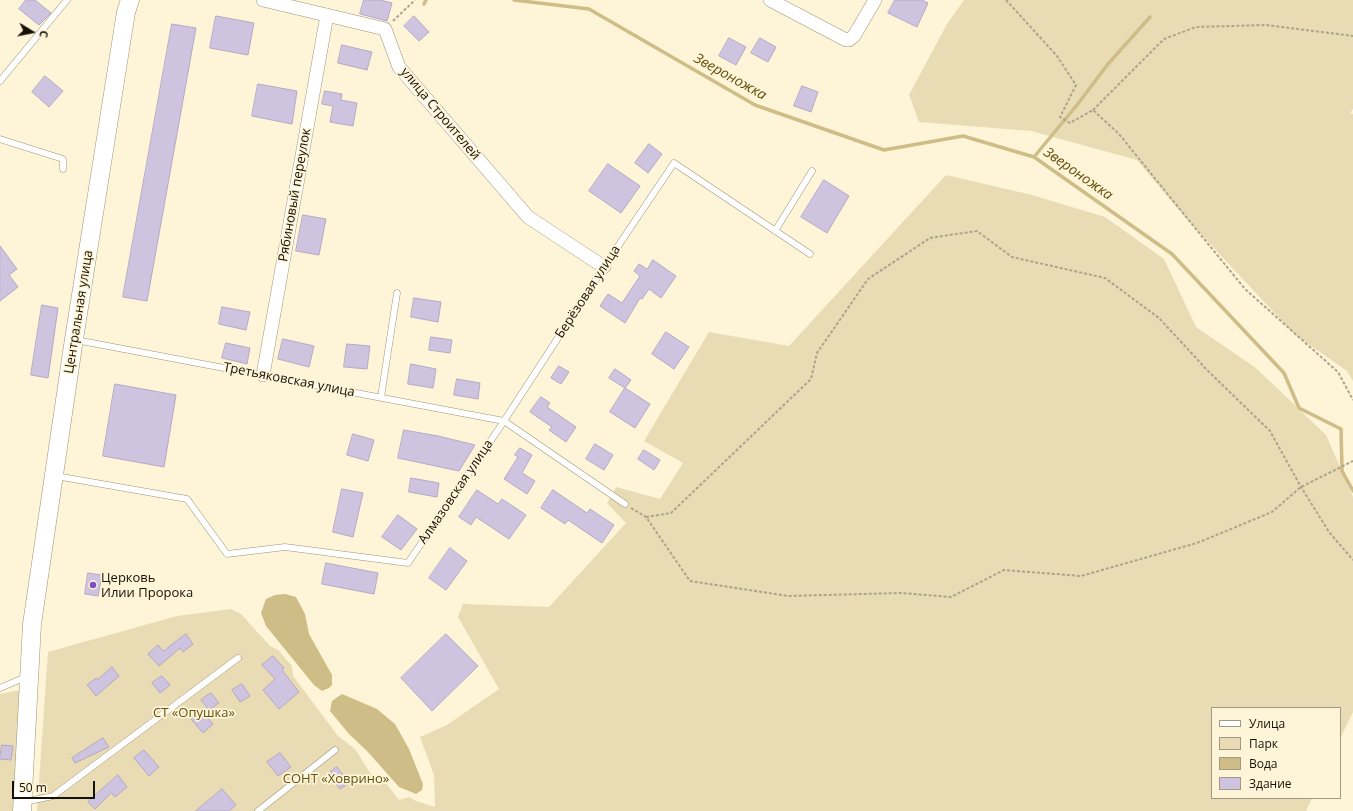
<!DOCTYPE html>
<html>
<head>
<meta charset="utf-8">
<style>
  body { margin:0 }
  #map { position:relative; width:1353px; height:811px; overflow:hidden; background:#fef4d7; font-family:"Open Sans",sans-serif }
  canvas { display:block }
  .legend { position:absolute; left:1211px; top:707px; width:130px; height:92px; box-sizing:border-box; background:#fef4d7; border:1px solid #a19984; margin:0; padding:5px 7px; list-style:none; font-size:12px; color:#151107 }
  .legend li { display:flex; align-items:center; gap:8px; height:20px }
  .legend b { width:20px; border:1px solid #a19984 }
  .north { position:absolute; left:12px; top:12px; width:40px; height:40px; -webkit-text-stroke:3px #fef4d7; paint-order:stroke; rotate:100deg; font-size:11px; font-weight:700; line-height:16px; text-align:center; color:#151107 }
  .north::after { content:''; display:block; margin:auto; width:14px; height:18px; background:#151107; clip-path:polygon(50% 0,100% 100%,50% 72%,0 100%) }
  .scale { position:absolute; left:12px; top:781px; width:83px; height:18px; box-sizing:border-box; border:2px solid #151107; border-top:0; padding-left:5px; font-size:12px; line-height:14px; white-space:nowrap; color:#151107; -webkit-text-stroke:3px #fef4d7; paint-order:stroke }
</style>
</head>
<body>
<div id="map">
<canvas width="1353" height="811"></canvas>
<ul class="legend">
<li><b style="height:5px;background:#fff"></b>Улица</li>
<li><b style="height:11px;background:#e9dcb4"></b>Парк</li>
<li><b style="height:11px;background:#cfbd87"></b>Вода</li>
<li><b style="height:11px;background:#cfc4e0"></b>Здание</li>
</ul>
<div class="north">С</div>
<div class="scale">50 m</div>
</div>
<script>
const c = document.querySelector('canvas').getContext('2d');
c.lineJoin = 'round';
function paint(path, color) { c.fillStyle = color; c.fill(path, 'evenodd'); }
function trace(path, color, width, dash) { c.strokeStyle = color; c.lineWidth = width; c.lineCap = dash ? 'butt' : 'round'; c.setLineDash(dash || []); c.stroke(path); }
function write(font, color, halo, rows, align = 'center') {
  c.font = font + ' "Open Sans",sans-serif'; c.lineWidth = 3.5; c.setLineDash([]); c.textBaseline = 'middle'; c.strokeStyle = halo; c.fillStyle = color; for (const [text, x, y, turn = 0] of rows) {
    c.save(); c.translate(x, y); c.rotate((+turn || 0) * Math.PI / 180); c.textAlign = isNaN(turn) ? turn : align; if (halo) c.strokeText(text, 0, 0); c.fillText(text, 0, 0); c.restore();
  }
}
paint(new Path2D(`
  M964 0H1353V109L1350 113 1353 114V381L1347 371 1294 334 1184 216 1137 160 1031 131 919 122 909 95 947 24Z
  M946 175 1032 195 1105 217 1164 259 1196 327 1256 368 1326 435 1353 497V712L1340 739V708H1212V798H1312L1306 811H37L48 652 177 616 231 609 241 614 270 646 278 650 292 666 293 676 338 736 355 749 377 784 385 782 399 800 409 797 416 801 435 807 434 775 420 737 447 725 499 689 458 617 463 604 549 607 626 523 607 503 616 487 660 499 683 463 644 441 709 332 789 346Z
  M21 690 15 811H0V694Z`), '#e9dcb4');
paint(new Path2D(`
  M285 594 296 597 305 614 309 634 332 675V685L329 688 322 691 314 685 266 626 261 613 266 599 275 595Z
  M342 694 377 709 395 724 409 749 423 784 422 790 416 794 399 787 368 752 349 734 330 711 332 701Z`), '#cfbd87');
trace(new Path2D(`
  M514 0 589 9 755 105 884 150 963 136 1034 157 1172 254 1284 373 1299 408 1341 429 1342 471 1353 491
  M424 4 426 0
  M1034 157 1077 105 1108 64 1150 17`), '#cfbd87', 3.5);
const building = new Path2D(`
  M26 0H35L51 13 39 25 19 9Z
  M364 0H380L392 3 387 21 360 14Z
  M895 0H922L928 3 917 27 888 13Z
  M216 16 254 23 248 55 210 48Z
  M414 16 429 32 419 41 404 26Z
  M172 24 196 28 147 301 123 297Z
  M729 38 746 47 736 65 719 56Z
  M760 38 776 47 768 62 751 53Z
  M342 45 372 52 367 70 338 63Z
  M45 76 63 91 49 107 32 92Z
  M258 84 297 91 292 124 252 116Z
  M802 86 818 92 811 112 794 106Z
  M325 91 342 94 341 100 357 103 353 126 330 122 333 106 322 104Z
  M649 144 662 154 648 173 635 163Z
  M608 164 640 186 621 213 589 191Z
  M824 180 849 196 827 233 801 217Z
  M303 215 326 219 319 255 296 251Z
  M0 246 17 269 9 275 18 287 0 301Z
  M653 260 676 276 661 298 649 289 642 299 640 298 625 323 600 306 608 294 622 303 640 276 634 271 639 264 647 269Z
  M414 298 441 302 438 322 411 317Z
  M42 305 58 308 48 378 31 375Z
  M222 307 250 312 246 330 219 324Z
  M666 332 689 347 674 369 652 354Z
  M431 337 452 340 450 353 429 350Z
  M283 339 314 346 309 367 278 359Z
  M226 343 250 348 247 364 222 358Z
  M347 344 370 346 367 369 344 367Z
  M411 364 436 369 433 388 408 384Z
  M559 366 569 372 561 384 551 378Z
  M615 369 631 380 625 388 609 378Z
  M457 379 480 383 478 399 454 395Z
  M115 384 176 395 164 467 103 456Z
  M625 388 650 404 635 428 610 412Z
  M541 397 550 403 547 407 576 427 566 442 549 430 552 427 530 412Z
  M404 430 438 436 475 445 459 471 398 458Z
  M353 434 374 440 368 461 347 455Z
  M595 444 613 455 604 470 586 459Z
  M520 448 532 455 522 473 535 481 527 494 504 479 518 457 515 455Z
  M644 450 660 460 654 470 638 459Z
  M411 478 439 483 437 497 409 492Z
  M342 489 363 493 353 537 333 532Z
  M477 490 498 504 502 499 526 515 509 539 476 517 471 525 459 517Z
  M553 490 587 513 590 509 614 525 602 543 568 520 565 524 541 508Z
  M398 515 417 529 401 550 382 537Z
  M450 548 467 561 446 590 429 578Z
  M326 563 378 573 374 594 322 584Z
  M88 573 102 575 98 596 85 594Z
  M186 634 193 644 183 652 180 648 159 666 148 654 158 645 163 651Z
  M446 634 478 666 432 711 401 678Z
  M273 656 284 668 282 670 299 692 279 709 263 690 275 679 262 665Z
  M112 667 119 676 96 696 87 685 96 678 98 679Z
  M162 676 170 685 160 693 152 683Z
  M242 684 250 696 240 702 232 690Z
  M211 693 219 703 209 710 201 700Z
  M201 710 213 724 203 733 191 719Z
  M103 738 109 747 75 763 72 758Z
  M2 745 13 746 11 760 0 759Z
  M144 750 159 767 149 776 134 758Z
  M280 753 291 767 278 776 267 762Z
  M337 767 349 783 340 789 328 774Z
  M118 775 127 787 115 797 111 793 95 809 88 802Z
  M222 789 236 805 229 811H196Z`);
paint(building, '#cfc4e0');
trace(building, '#b4a9c5', 1);
const lane = new Path2D(`
  M0 81 67 0
  M0 139 63 159V169
  M775 231 812 171
  M76 340 504 421 625 504
  M381 397 397 293
  M56 476 187 499 227 554 285 547 408 563 504 421 604 267 674 163 810 254
  M0 688 28 676
  M24 802 53 796 238 658
  M258 811 335 750`);
const street = new Path2D(`
  M263 0 385 29 399 67 528 217 604 267
  M770 0 846 40H849L854 36 875 0
  M263 375 327 15`);
const secondary = new Path2D(`
  M22 811 32 624 74 339 126 12 130 0`);
trace(lane, '#9d9478', 7);
trace(street, '#9d9478', 14);
trace(secondary, '#9d9478', 19);
trace(new Path2D(`
  M1006 0 1057 56 1076 85 1060 117 1070 123 1093 110 1119 134 1200 234 1245 289 1338 372 1353 400
  M393 21 415 0
  M1093 110 1164 39 1196 27 1266 25 1353 36
  M631 508 646 517 690 581 788 596 901 593 951 597 1004 570 1081 576 1197 543 1272 512 1301 487 1353 461
  M646 517 671 513 811 379 817 353 868 279 930 238 977 231 1012 257 1105 278 1159 318 1207 370 1270 431 1301 487 1329 532 1353 560`), '#aba38d', 2, [3, 2]);
trace(lane, '#fff', 6);
trace(street, '#fff', 13);
trace(secondary, '#fff', 18);
for (const [x, y, r, color] of [
  [93,585,4,"#854dc4"]
]) { const dot = new Path2D(); dot.arc(x, y, r, 0, 2 * Math.PI); c.fillStyle = color; c.fill(dot); trace(dot, '#fef4d7', 1.5); }
write('13px', '#151107', '#fef4d7', [
  ["улица Строителей",440,114,50],
  ["Рябиновый переулок",295,195,-80],
  ["Берёзовая улица",588,292,-57],
  ["Центральная улица",79,312,-81],
  ["Третьяковская улица",289,380,11],
  ["Алмазовская улица",456,492,-56]
]);
write('13px', '#151107', '#fef4d7', [
  ["Церковь",101,578],
  ["Илии Пророка",101,593]
], 'left');
write('13px', '#655211', '#fef4d7', [
  ["СТ «Опушка»",194,713],
  ["СОНТ «Ховрино»",336,779]
]);
write('italic 14px', '#604d09', '#fef4d7', [
  ["Звероножка",730,77,29],
  ["Звероножка",1078,174,35]
]);
</script>
</body>
</html>
